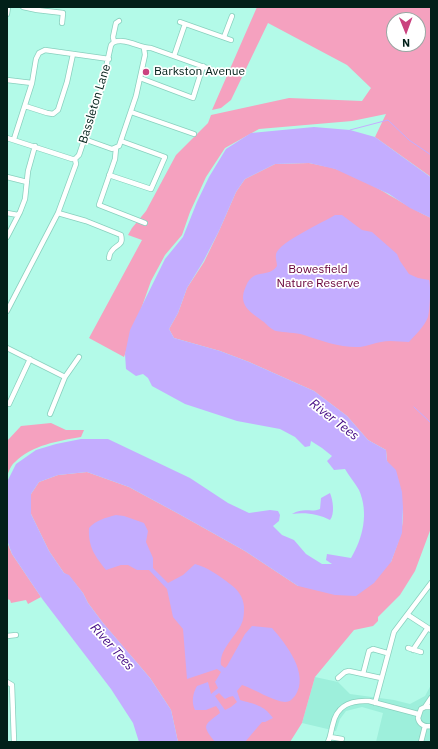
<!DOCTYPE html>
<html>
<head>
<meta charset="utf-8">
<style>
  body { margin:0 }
  #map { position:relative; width:438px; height:749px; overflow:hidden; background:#b3fae8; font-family:"IBM Plex Sans",sans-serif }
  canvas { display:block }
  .frame { position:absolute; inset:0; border:8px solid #022019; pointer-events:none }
  .north { position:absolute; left:386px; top:12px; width:40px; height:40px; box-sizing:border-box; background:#fff; border:1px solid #9aa6a3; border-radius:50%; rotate:179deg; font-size:11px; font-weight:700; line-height:16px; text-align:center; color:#022019 }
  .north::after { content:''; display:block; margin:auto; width:14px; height:18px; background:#ca427f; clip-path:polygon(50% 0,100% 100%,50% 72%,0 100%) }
</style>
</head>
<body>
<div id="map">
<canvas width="438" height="749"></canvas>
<div class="frame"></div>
<div class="north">N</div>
</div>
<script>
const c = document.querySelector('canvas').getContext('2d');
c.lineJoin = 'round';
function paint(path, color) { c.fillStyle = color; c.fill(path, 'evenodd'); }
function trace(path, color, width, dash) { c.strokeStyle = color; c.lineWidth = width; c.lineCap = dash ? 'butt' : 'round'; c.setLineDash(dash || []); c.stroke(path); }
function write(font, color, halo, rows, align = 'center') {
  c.font = font + ' "IBM Plex Sans",sans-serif'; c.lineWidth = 3.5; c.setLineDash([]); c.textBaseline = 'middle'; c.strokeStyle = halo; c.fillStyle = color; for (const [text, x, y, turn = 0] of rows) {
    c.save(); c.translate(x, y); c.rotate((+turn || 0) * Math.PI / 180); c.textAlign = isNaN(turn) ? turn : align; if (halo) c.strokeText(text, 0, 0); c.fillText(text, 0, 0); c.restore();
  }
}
paint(new Path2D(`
  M315 677 338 682 350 694 394 700 410 704 425 696 431 685V742H376L383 713 362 707 346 711 340 719 336 731 302 723Z`), '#9defdb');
paint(new Path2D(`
  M257 7H431V177L375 137 386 114 352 121 259 129 225 148 206 177 190 212 182 235 165 255 151 281 124 357 89 338 142 240 128 235 132 228 146 211 176 155 208 123 211 115 289 98 362 101 371 88 347 65 268 23 231 100 221 108 212 110ZM394 20H418V44H394Z
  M309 163C317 165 327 166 336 169 370 180 399 203 431 218V528L415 571 400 595 378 617V621L373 626 354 630 315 677 302 723 290 742H178L171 710 150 678 103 623 88 603 83 593 69 576 64 573 49 551 31 514V494L39 482 58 475 87 472 129 487 179 514 245 551 298 586 391 562C398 542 404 530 403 508L387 461 386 450 368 440 347 416 314 391 249 362 220 351 174 338 169 329 178 313 187 288 204 262 219 231 236 192 245 179 275 164Z
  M51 423 66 430H84L81 437C58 441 32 445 15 462 11 465 9 471 7 476V441L21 426Z
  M7 542 12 554 41 597 28 604 26 600 11 603 10 600 7 599Z`), '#f5a1bf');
paint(new Path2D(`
  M314 127 350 130 375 137 429 176 431 177V218L410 208 389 194 335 169 309 163 275 164 245 179 236 192 219 231 203 262 187 288 178 313 169 329 174 338 220 351 249 362 314 391 347 416 368 440 386 450 387 461 396 470 402 492 403 508 402 533 391 562 374 583 356 596 335 595 298 586 245 551 179 514 129 487 87 472 58 475 39 482 31 494V514L49 551 64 573 69 575 83 593 88 603 103 623 150 678 171 710 178 742H139L133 723 111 689 43 600 12 554 7 540V482L16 464 36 450 56 444 81 439H108L190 478 228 503 249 513 270 510 278 511 280 515 279 521 273 526 282 535 294 540 306 554 322 564H332L326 560 327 554 351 558C363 538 369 513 359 490 355 483 349 476 345 469L334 470 327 461 332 456 322 448 311 441 310 446 305 447 295 437 280 429 237 421 185 404 152 386 148 378 143 374 136 376 126 369 125 354 130 330 165 259 183 237 197 202 209 177 226 149 251 133Z
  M335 215H342L362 230 372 232 397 254 400 261 409 274 418 278 429 280C431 286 430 310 428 317 424 327 415 335 409 342 400 342 390 340 381 342 375 343 367 346 360 347 341 348 322 341 304 335 295 332 285 333 276 331 272 330 267 325 264 322 250 312 237 305 246 286 254 267 268 279 277 266 277 262 275 258 276 254 279 242 324 222 335 215Z
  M330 493C333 500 335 514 330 520 319 514 305 512 292 514 304 507 311 513 320 509L321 498Z
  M116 515 124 516 144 523 148 531 146 542 153 558V568L168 583 183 575 195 564C207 567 220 576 230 584 238 590 243 596 244 607 244 613 244 619 241 625 235 637 219 650 221 665L225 668 227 666 245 634 252 626 272 628C286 644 310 674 295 696 292 699 290 702 285 702 273 701 254 689 242 685L237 691 240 700C254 704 264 705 273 718L265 722H262L245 742H215C202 725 203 726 220 713L219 710 216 706 206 710H195C191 702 193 693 197 686L208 682 211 694 218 688 215 682 221 672 217 669 187 679 183 629 173 617 167 589 149 570H137L128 565H121L106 570C95 556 88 547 89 528 96 520 105 518 116 515ZM219 693 225 699 229 697 233 696 237 702 231 707 225 710 215 696Z`), '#c4adff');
trace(new Path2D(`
  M350 130 388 120 409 140 431 155
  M414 407 431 423`), '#c4adff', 1);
const minor = new Path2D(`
  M23 7 37 10 63 13 62 23
  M7 14 8 7
  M180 22 231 40
  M224 37 232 16
  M114 42C127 38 139 48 151 48L210 69
  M174 56 185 24
  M140 78 193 98 203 66
  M7 80 32 83
  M25 106 47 113 53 114 58 110 67 82 73 54
  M131 112 194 134
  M7 138 72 159H75
  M14 139 32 83 36 59 39 53 45 50 109 59
  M84 139 112 149 119 146 136 96 145 55 144 48
  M116 148 115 159 99 205 145 223
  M75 159 79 155 101 90 111 45 114 42 113 37 116 23 119 21
  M109 175 151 189 165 157 121 141
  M7 177 27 182
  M7 213 18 215
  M58 213 86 221 121 235C124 247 115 244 111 252 110 252 109 258 109 258
  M7 237 20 212 25 199 28 171 35 146
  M7 311 58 213 76 164 75 159
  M7 348 65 377
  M9 404 30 359
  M50 414 65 377 79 357
  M408 615 431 630
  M7 636 16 635
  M408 648 421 652
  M413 650 427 629
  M363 674 369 651 373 649 387 653
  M338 678 345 672 349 671 381 678
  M7 682 12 685 14 742
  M375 703 394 632 431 583
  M425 707 431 698
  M431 707H425L421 709 418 718C419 724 424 727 431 726
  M330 737 342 739
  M328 742C331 736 331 730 333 724 337 705 351 700 369 701L418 714
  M421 742 425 726`);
trace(minor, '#89d0be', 6);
trace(minor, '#fff', 4.5);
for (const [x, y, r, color] of [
  [146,72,4,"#ca427f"]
]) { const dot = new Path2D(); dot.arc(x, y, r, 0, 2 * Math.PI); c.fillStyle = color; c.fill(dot); trace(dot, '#fff', 1.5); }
write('12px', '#022019', '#fff', [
  ["Barkston Avenue",154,72]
], 'left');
write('12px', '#022019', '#fff', [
  ["Bassleton Lane",95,104,-73]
]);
write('12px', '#680038', '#fff', [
  ["Bowesfield",318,270],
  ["Nature Reserve",318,284]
]);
write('italic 13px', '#450b85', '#fff', [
  ["River Tees",334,420,38],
  ["River Tees",112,647,48]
]);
</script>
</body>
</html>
